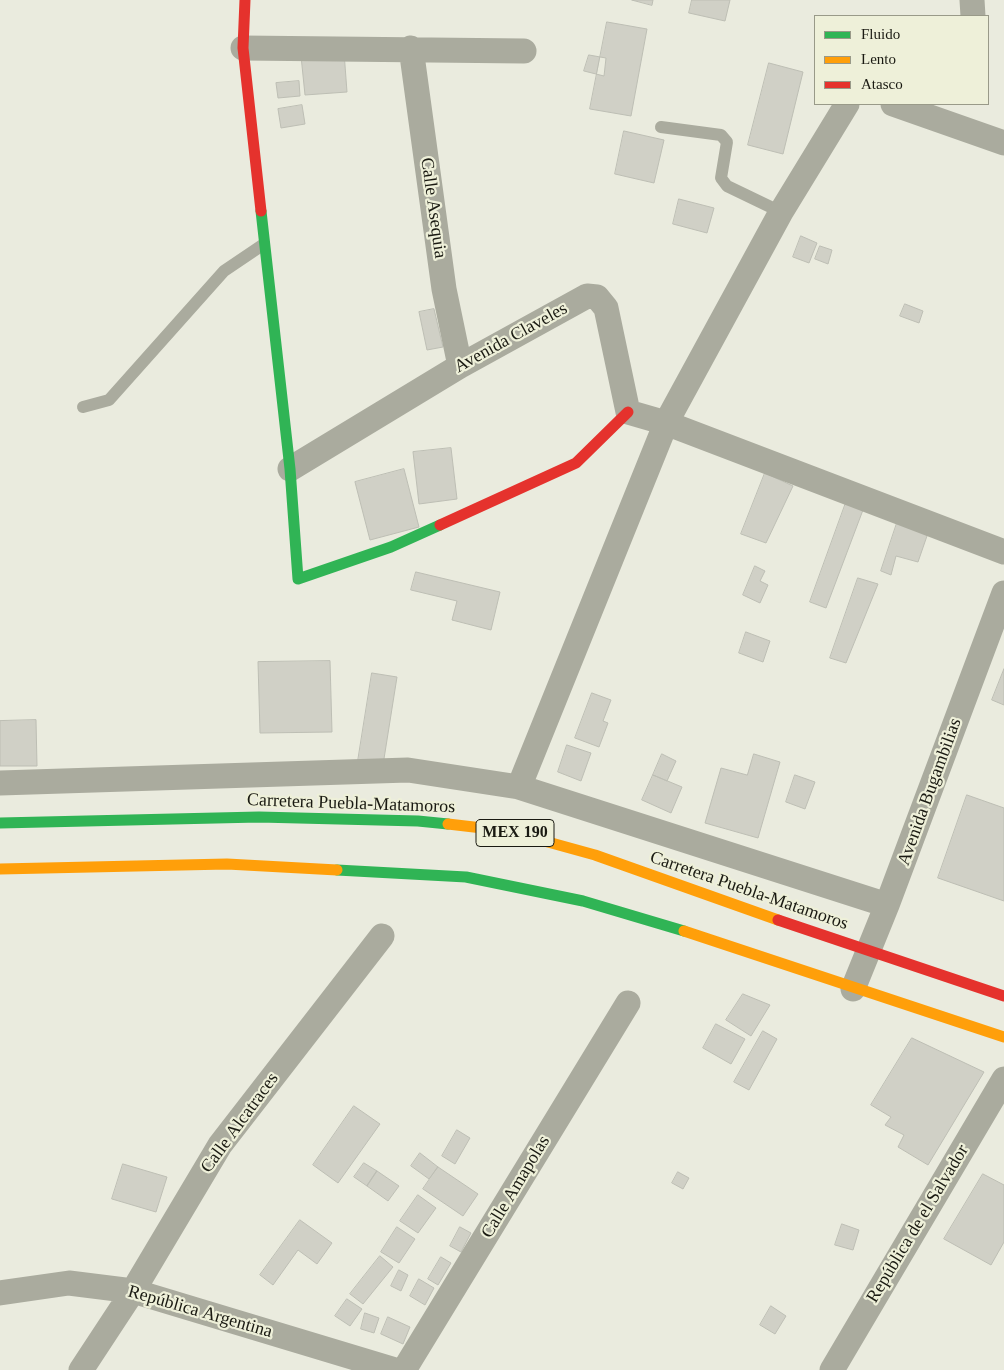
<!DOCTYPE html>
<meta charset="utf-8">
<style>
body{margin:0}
#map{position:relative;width:1004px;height:1370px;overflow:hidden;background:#eaebde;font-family:"Times New Roman",serif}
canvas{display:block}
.legend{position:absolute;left:814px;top:15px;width:175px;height:90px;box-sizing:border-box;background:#eef0d9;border:1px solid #999a89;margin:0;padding:6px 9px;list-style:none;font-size:15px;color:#1a1a12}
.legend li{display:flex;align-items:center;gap:10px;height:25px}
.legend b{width:25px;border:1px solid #999a89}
</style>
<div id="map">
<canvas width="1004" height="1370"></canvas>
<ul class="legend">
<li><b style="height:6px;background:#30b455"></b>Fluido</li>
<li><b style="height:6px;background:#ff9f0a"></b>Lento</li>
<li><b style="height:6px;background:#e5322d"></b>Atasco</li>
</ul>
</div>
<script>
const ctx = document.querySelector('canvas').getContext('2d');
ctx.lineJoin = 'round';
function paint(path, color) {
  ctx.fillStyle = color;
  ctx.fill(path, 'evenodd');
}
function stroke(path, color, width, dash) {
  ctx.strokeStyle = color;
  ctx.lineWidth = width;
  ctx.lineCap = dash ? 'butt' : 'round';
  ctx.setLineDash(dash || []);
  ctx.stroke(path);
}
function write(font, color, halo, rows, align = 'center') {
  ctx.font = font + ' "Times New Roman",serif';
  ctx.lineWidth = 4.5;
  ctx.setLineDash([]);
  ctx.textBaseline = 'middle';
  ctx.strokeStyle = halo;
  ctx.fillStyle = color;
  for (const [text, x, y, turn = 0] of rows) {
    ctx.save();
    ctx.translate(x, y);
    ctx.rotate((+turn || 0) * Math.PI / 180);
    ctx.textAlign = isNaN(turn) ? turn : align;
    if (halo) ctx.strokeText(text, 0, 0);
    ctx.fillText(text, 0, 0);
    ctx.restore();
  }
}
const building = new Path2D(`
 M632 0H653L652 5Z
 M692 0H730L725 21 689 13Z
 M607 22 647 29 631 116 590 109Z
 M344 52 347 92 305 95 301 56Z
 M589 55 606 58 604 76 584 71Z
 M769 63 803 72 783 154 748 145Z
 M299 81 300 96 278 98 276 83Z
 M302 105 305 124 281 128 278 109Z
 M624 131 664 140 654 183 615 174Z
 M679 199 714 208 707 233 673 224Z
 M801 236 817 243 809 263 793 257Z
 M820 246 832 250 828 264 815 259Z
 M905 304 923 311 919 323 900 316Z
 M434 309 443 347 427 350 419 312Z
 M451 448 457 499 419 504 413 452Z
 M404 469 419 527 370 540 355 482Z
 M765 473 793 486 766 543 741 534Z
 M848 497 866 502 826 608 810 602Z
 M897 523 928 533 918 562 896 556 891 575 881 571Z
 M755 566 765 571 760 581 768 585 760 603 743 595Z
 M416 572 500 592 491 630 452 620 457 601 411 590Z
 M858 578 878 584 846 663 830 658Z
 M746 632 770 641 763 662 739 653Z
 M330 661 332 732 260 733 258 662Z
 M1004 669V705L992 700Z
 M372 673 397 677 383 765 358 761Z
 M592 693 611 700 603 721 608 723 599 747 575 738Z
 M36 720 37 766H0V721Z
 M567 745 591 753 581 781 558 772Z
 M662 754 676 761 667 781 653 775Z
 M754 754 780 762 758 838 705 823 721 768 747 775Z
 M653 775 682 787 671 813 642 800Z
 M795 775 815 782 805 809 786 802Z
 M967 795 1004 808V901L938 878Z
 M743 994 770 1005 751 1036 726 1020Z
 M716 1024 745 1039 731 1064 703 1048Z
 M763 1031 777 1039 749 1090 734 1082Z
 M912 1038 984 1072 928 1165 898 1147 904 1135 885 1125 891 1117 871 1105Z
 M354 1106 380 1124 338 1183 313 1165Z
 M457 1130 470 1138 455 1164 442 1156Z
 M420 1153 438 1167 429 1179 411 1166Z
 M364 1163 377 1171 367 1186 354 1177Z
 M123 1164 167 1177 156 1212 112 1199Z
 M438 1167 478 1194 463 1216 423 1189Z
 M377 1171 399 1186 388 1201 367 1186Z
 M678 1172 689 1178 683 1189 672 1183Z
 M983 1174 1004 1185V1242L991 1265 944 1239Z
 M418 1195 436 1208 418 1233 400 1221Z
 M300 1220 332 1243 317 1264 298 1250 273 1285 260 1275Z
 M842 1224 859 1230 853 1250 835 1245Z
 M397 1227 415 1239 399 1263 381 1252Z
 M460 1227 471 1233 461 1252 450 1246Z
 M380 1256 393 1267 363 1304 350 1294Z
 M441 1257 451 1263 438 1285 428 1279Z
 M399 1270 408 1275 401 1291 391 1286Z
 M419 1279 434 1288 425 1305 410 1296Z
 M347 1299 362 1309 350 1326 335 1316Z
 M771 1306 786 1316 775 1334 760 1325Z
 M365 1313 379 1318 374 1333 361 1329Z
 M388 1317 410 1327 403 1344 381 1334Z`);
const lane = new Path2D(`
 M661 127 721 135 727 142 721 178 727 186 781 212
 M83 407 109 400 224 271 264 244`);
const street = new Path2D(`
 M972 0 973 16
 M243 48 524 51
 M411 48 444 289 460 366
 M893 104 1004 143
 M290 469 460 366 587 296 597 297 606 308 628 412 666 423 1004 552
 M0 783 408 770 519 787 887 905
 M519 787 666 423 781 212 847 104
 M853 989 887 905 1004 593
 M0 1293 69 1283 133 1291 395 1370
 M81 1370 133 1291 220 1145 382 936
 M404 1370 628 1003
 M832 1370 1004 1079`);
const fast = new Path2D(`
 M261 211 290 469 298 579 391 547 440 525
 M0 823 259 817 418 821 448 824
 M337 870 466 877 583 901 684 931`);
const slow = new Path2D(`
 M448 824 508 831 595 855 778 920
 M0 869 227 864 337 870
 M684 931 1004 1037`);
const jam = new Path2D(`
 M245 0 243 48 261 211
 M440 525 576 463 628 412
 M778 920 1004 996`);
const shields = [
 [515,833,78]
];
const shieldNames = [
 ["MEX 190",515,833]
];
const streetNames = [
 ["Calle Asequia",433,208,82],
 ["Avenida Claveles",511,338,-29],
 ["Avenida Bugambilias",930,792,-70],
 ["Carretera Puebla-Matamoros",351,804,2],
 ["Carretera Puebla-Matamoros",749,891,19],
 ["Calle Alcatraces",240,1123,-54],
 ["Calle Amapolas",516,1187,-59],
 ["República de el Salvador",918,1224,-59],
 ["República Argentina",200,1312,16]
];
paint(building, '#d0d0c6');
stroke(building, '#bdbeb4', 1);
stroke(lane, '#aaab9e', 12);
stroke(street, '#aaab9e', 25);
stroke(fast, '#30b455', 11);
stroke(slow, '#ff9f0a', 11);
stroke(jam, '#e5322d', 11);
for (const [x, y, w] of shields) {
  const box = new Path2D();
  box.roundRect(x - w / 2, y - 13.5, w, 27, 4);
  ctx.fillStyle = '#eef0d9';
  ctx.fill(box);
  stroke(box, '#1a1a12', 1);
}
write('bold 16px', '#1a1a12', null, shieldNames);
write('18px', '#1a1a12', '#eef0d9', streetNames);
</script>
